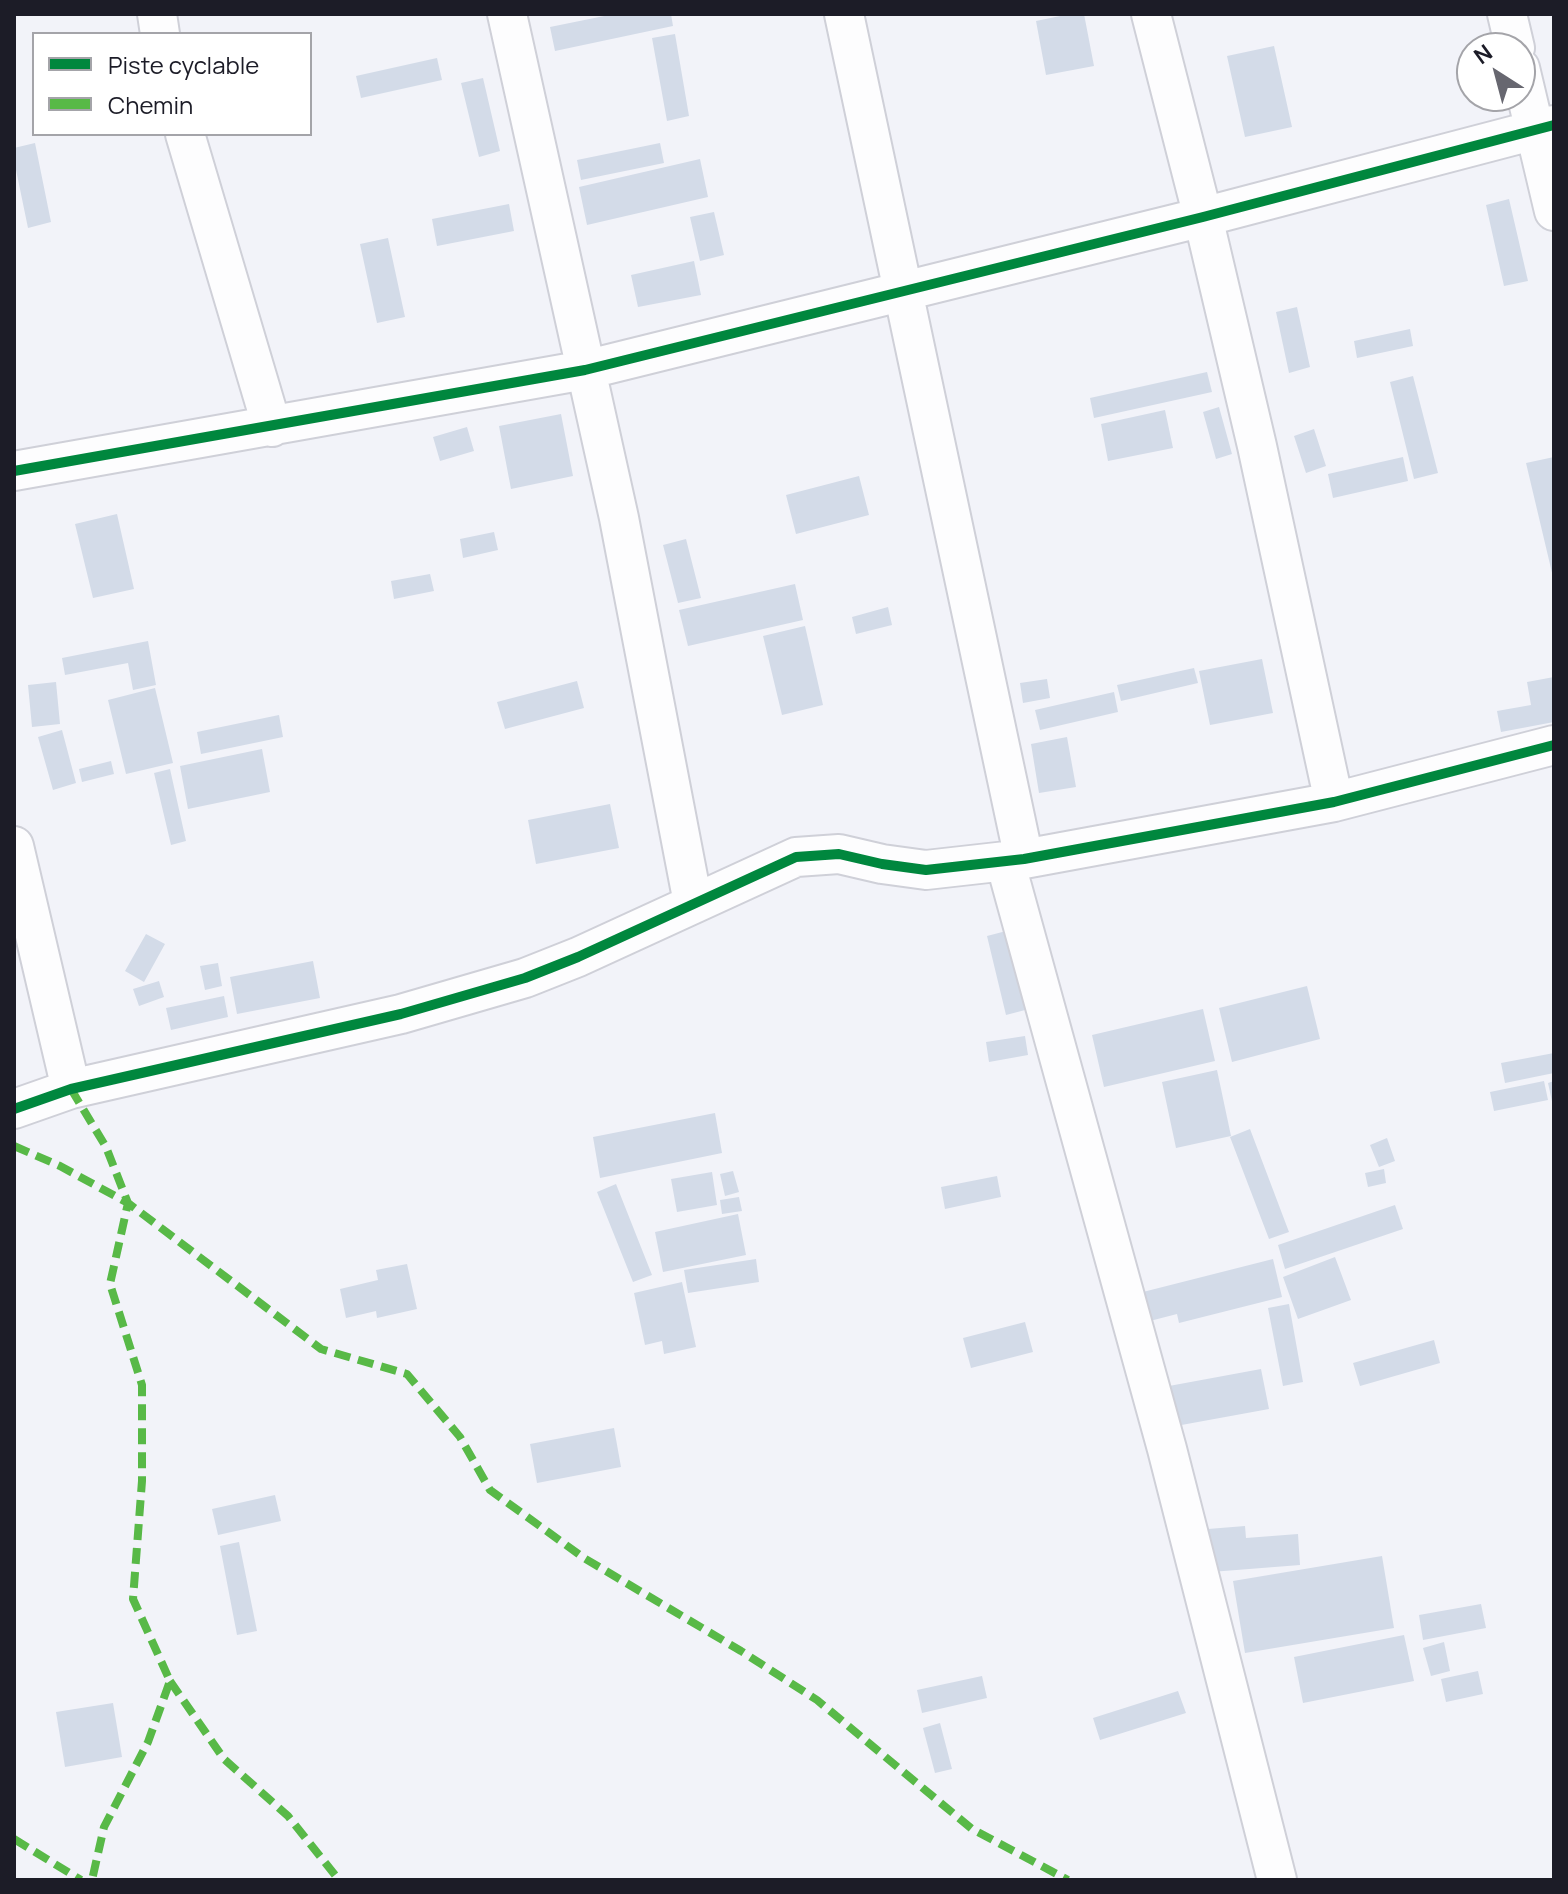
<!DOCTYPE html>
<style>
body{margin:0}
#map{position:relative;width:1568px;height:1894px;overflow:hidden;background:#f2f3f9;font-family:Manrope,sans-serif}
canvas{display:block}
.frame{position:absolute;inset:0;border:16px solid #1c1c27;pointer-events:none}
.legend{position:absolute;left:32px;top:32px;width:280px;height:104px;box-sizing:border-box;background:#fff;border:2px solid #a4a4a9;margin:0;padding:10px 14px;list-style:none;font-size:24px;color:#1c1c27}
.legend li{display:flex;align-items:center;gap:16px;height:40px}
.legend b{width:40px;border:2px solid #a4a4a9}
.north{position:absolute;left:1456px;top:32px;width:80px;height:80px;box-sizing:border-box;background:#fff;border:2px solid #a4a4a9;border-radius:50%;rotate:324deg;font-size:22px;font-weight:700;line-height:32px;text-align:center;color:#1c1c27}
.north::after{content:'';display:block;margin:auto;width:28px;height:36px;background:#676770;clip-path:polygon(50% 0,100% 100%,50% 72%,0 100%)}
</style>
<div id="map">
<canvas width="1568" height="1894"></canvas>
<div class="frame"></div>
<ul class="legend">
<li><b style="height:10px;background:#00873e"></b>Piste cyclable</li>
<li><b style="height:10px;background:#58b947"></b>Chemin</li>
</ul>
<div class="north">N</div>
</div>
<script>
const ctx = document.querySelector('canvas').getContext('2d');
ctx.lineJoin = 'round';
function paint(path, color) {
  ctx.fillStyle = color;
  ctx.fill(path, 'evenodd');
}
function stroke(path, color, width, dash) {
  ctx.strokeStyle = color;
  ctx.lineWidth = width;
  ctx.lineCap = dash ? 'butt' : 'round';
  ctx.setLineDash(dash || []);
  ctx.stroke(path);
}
const building = new Path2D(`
 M614 14H671L673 26 555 51 550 27Z
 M1070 14H1084L1094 66 1046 75 1036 21Z
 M675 34 689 116 667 121 652 38Z
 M1274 46 1292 127 1245 137 1227 56Z
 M437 58 442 80 361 98 356 76Z
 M483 78 500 151 479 157 461 83Z
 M35 143 51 222 28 228 14 160V148Z
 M660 143 664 163 581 180 577 160Z
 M700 159 708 197 587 225 579 187Z
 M1509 199 1528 281 1504 286 1486 205Z
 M509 204 514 231 437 246 432 219Z
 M714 212 724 255 700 261 690 217Z
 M388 238 405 317 377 323 360 244Z
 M694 261 701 295 638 307 631 275Z
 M1297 307 1310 367 1289 373 1276 312Z
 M1410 329 1413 346 1357 358 1354 341Z
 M1207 372 1212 392 1094 418 1090 398Z
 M1413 376 1438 473 1414 479 1390 382Z
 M1219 407 1232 454 1216 459 1203 412Z
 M1165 410 1173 448 1108 461 1101 424Z
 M561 414 573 476 511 489 499 426Z
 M467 427 474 451 440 461 433 437Z
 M1314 429 1326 466 1306 473 1294 436Z
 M1403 457 1408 481 1333 498 1328 474Z
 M1554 457V577H1553L1526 463Z
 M859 476 869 515 796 534 786 495Z
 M117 514 134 589 93 598 75 524Z
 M494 532 498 550 463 558 460 539Z
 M686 539 701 598 678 603 663 545Z
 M430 574 434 591 394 599 391 581Z
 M795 584 803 620 688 646 679 610Z
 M888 607 892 625 856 634 852 617Z
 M805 626 823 705 782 715 763 636Z
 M148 641 156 685 133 690 128 663 65 675 62 658Z
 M1262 659 1273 713 1210 725 1199 671Z
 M1194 668 1198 683 1121 701 1117 685Z
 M1554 677V722L1501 732 1497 711 1531 705 1527 682Z
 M1047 679 1050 698 1023 703 1020 683Z
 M577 681 584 708 505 729 497 702Z
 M56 682 60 724 32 727 28 685Z
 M155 688 173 763 126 774 108 700Z
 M1114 692 1118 712 1040 730 1035 710Z
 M279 715 283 737 201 754 197 732Z
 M62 730 76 783 53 790 38 737Z
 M1067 737 1076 787 1039 793 1031 744Z
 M262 749 270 792 188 809 180 766Z
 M111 761 114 774 82 782 79 769Z
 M170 769 186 841 171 845 154 773Z
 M610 804 619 848 536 864 528 820Z
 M1010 930 1029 1009 1006 1015 987 936Z
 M146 934 165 944 144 982 125 971Z
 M313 961 320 998 237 1014 230 977Z
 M218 963 222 986 205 990 200 966Z
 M159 981 164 997 139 1006 133 989Z
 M1307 986 1320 1039 1232 1062 1219 1008Z
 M224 996 228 1017 171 1030 166 1008Z
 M1203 1009 1215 1061 1104 1087 1092 1035Z
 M1025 1036 1028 1055 989 1062 986 1042Z
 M1554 1053V1073L1505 1083 1501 1063Z
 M1217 1070 1231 1136 1176 1148 1162 1082Z
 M1544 1081 1548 1100 1494 1111 1490 1092Z
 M1554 1081V1105L1553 1106 1548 1083Z
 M715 1113 722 1153 600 1178 593 1137Z
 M1250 1129 1289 1232 1269 1239 1230 1137Z
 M1387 1138 1395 1161 1379 1167 1370 1145Z
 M1384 1169 1386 1183 1368 1187 1365 1173Z
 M733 1171 739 1192 725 1196 720 1174Z
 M712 1172 717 1205 677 1212 671 1179Z
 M997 1176 1001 1197 945 1209 941 1187Z
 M616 1184 652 1275 633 1282 597 1192Z
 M739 1197 742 1211 722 1214 720 1200Z
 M1395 1205 1403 1229 1285 1269 1278 1245Z
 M738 1214 746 1255 663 1272 655 1232Z
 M1335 1257 1351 1300 1298 1319 1283 1277Z
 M756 1259 759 1282 688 1293 684 1270Z
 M1273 1259 1282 1297 1179 1323 1177 1314 1146 1322 1139 1293Z
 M407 1264 417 1309 377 1318 376 1311 346 1318 340 1289 378 1280 376 1270Z
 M682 1282 696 1347 664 1354 662 1341 645 1345 634 1293Z
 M1289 1304 1303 1382 1283 1386 1268 1308Z
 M1025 1322 1033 1352 971 1368 963 1338Z
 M1434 1340 1440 1363 1360 1386 1353 1363Z
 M1261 1369 1269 1409 1176 1426 1169 1386Z
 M614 1428 621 1467 537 1483 530 1444Z
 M275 1495 281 1521 218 1535 212 1509Z
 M1245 1526 1246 1538 1298 1534 1300 1565 1211 1572 1208 1529Z
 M239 1542 257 1631 237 1635 220 1546Z
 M1382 1556 1394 1628 1245 1653 1233 1581Z
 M1481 1604 1486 1628 1423 1640 1419 1615Z
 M1404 1635 1414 1681 1303 1703 1294 1657Z
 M1444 1642 1450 1671 1431 1676 1423 1648Z
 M1478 1671 1483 1694 1446 1702 1441 1679Z
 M982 1676 987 1698 922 1713 917 1690Z
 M1178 1691 1186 1713 1100 1740 1093 1718Z
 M113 1703 122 1757 65 1767 56 1712Z
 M940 1723 952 1769 935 1773 923 1728Z`);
const minor = new Path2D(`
 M157 14 160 34
 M507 14 619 518 693 903
 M844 14 1024 859
 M1151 14 1203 217 1257 446 1334 802
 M1507 14 1515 48
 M1520 68 1554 211
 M185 134 272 427
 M14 471 585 370 1203 217 1554 125
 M14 846 71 1089
 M1005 861 1167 1449 1277 1880
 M14 1109 71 1089 401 1014 525 978 578 957 796 857 839 854 882 864 926 870 1024 859 1334 802 1554 745`);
const quiet = new Path2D(`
 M71 1089 106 1147 128 1203 110 1284 142 1385V1481L133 1599 170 1681 148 1742 104 1827 92 1880
 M14 1146 60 1166 128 1203 321 1349 407 1374 460 1437 490 1490 584 1558 741 1651 817 1700 972 1829 1068 1880
 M170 1681 224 1759 288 1816 339 1880
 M14 1839 81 1880`);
const cycleway = new Path2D(`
 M14 471 585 370 1203 217 1554 125
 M14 1109 71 1089 401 1014 525 978 578 957 796 857 839 854 882 864 926 870 1024 859 1334 802 1554 745`);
paint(building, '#d3dbe8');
stroke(minor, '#cfd0d8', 42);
stroke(minor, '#fdfdfe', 38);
stroke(quiet, '#58b947', 8, [16, 8]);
stroke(cycleway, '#00873e', 10);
</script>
